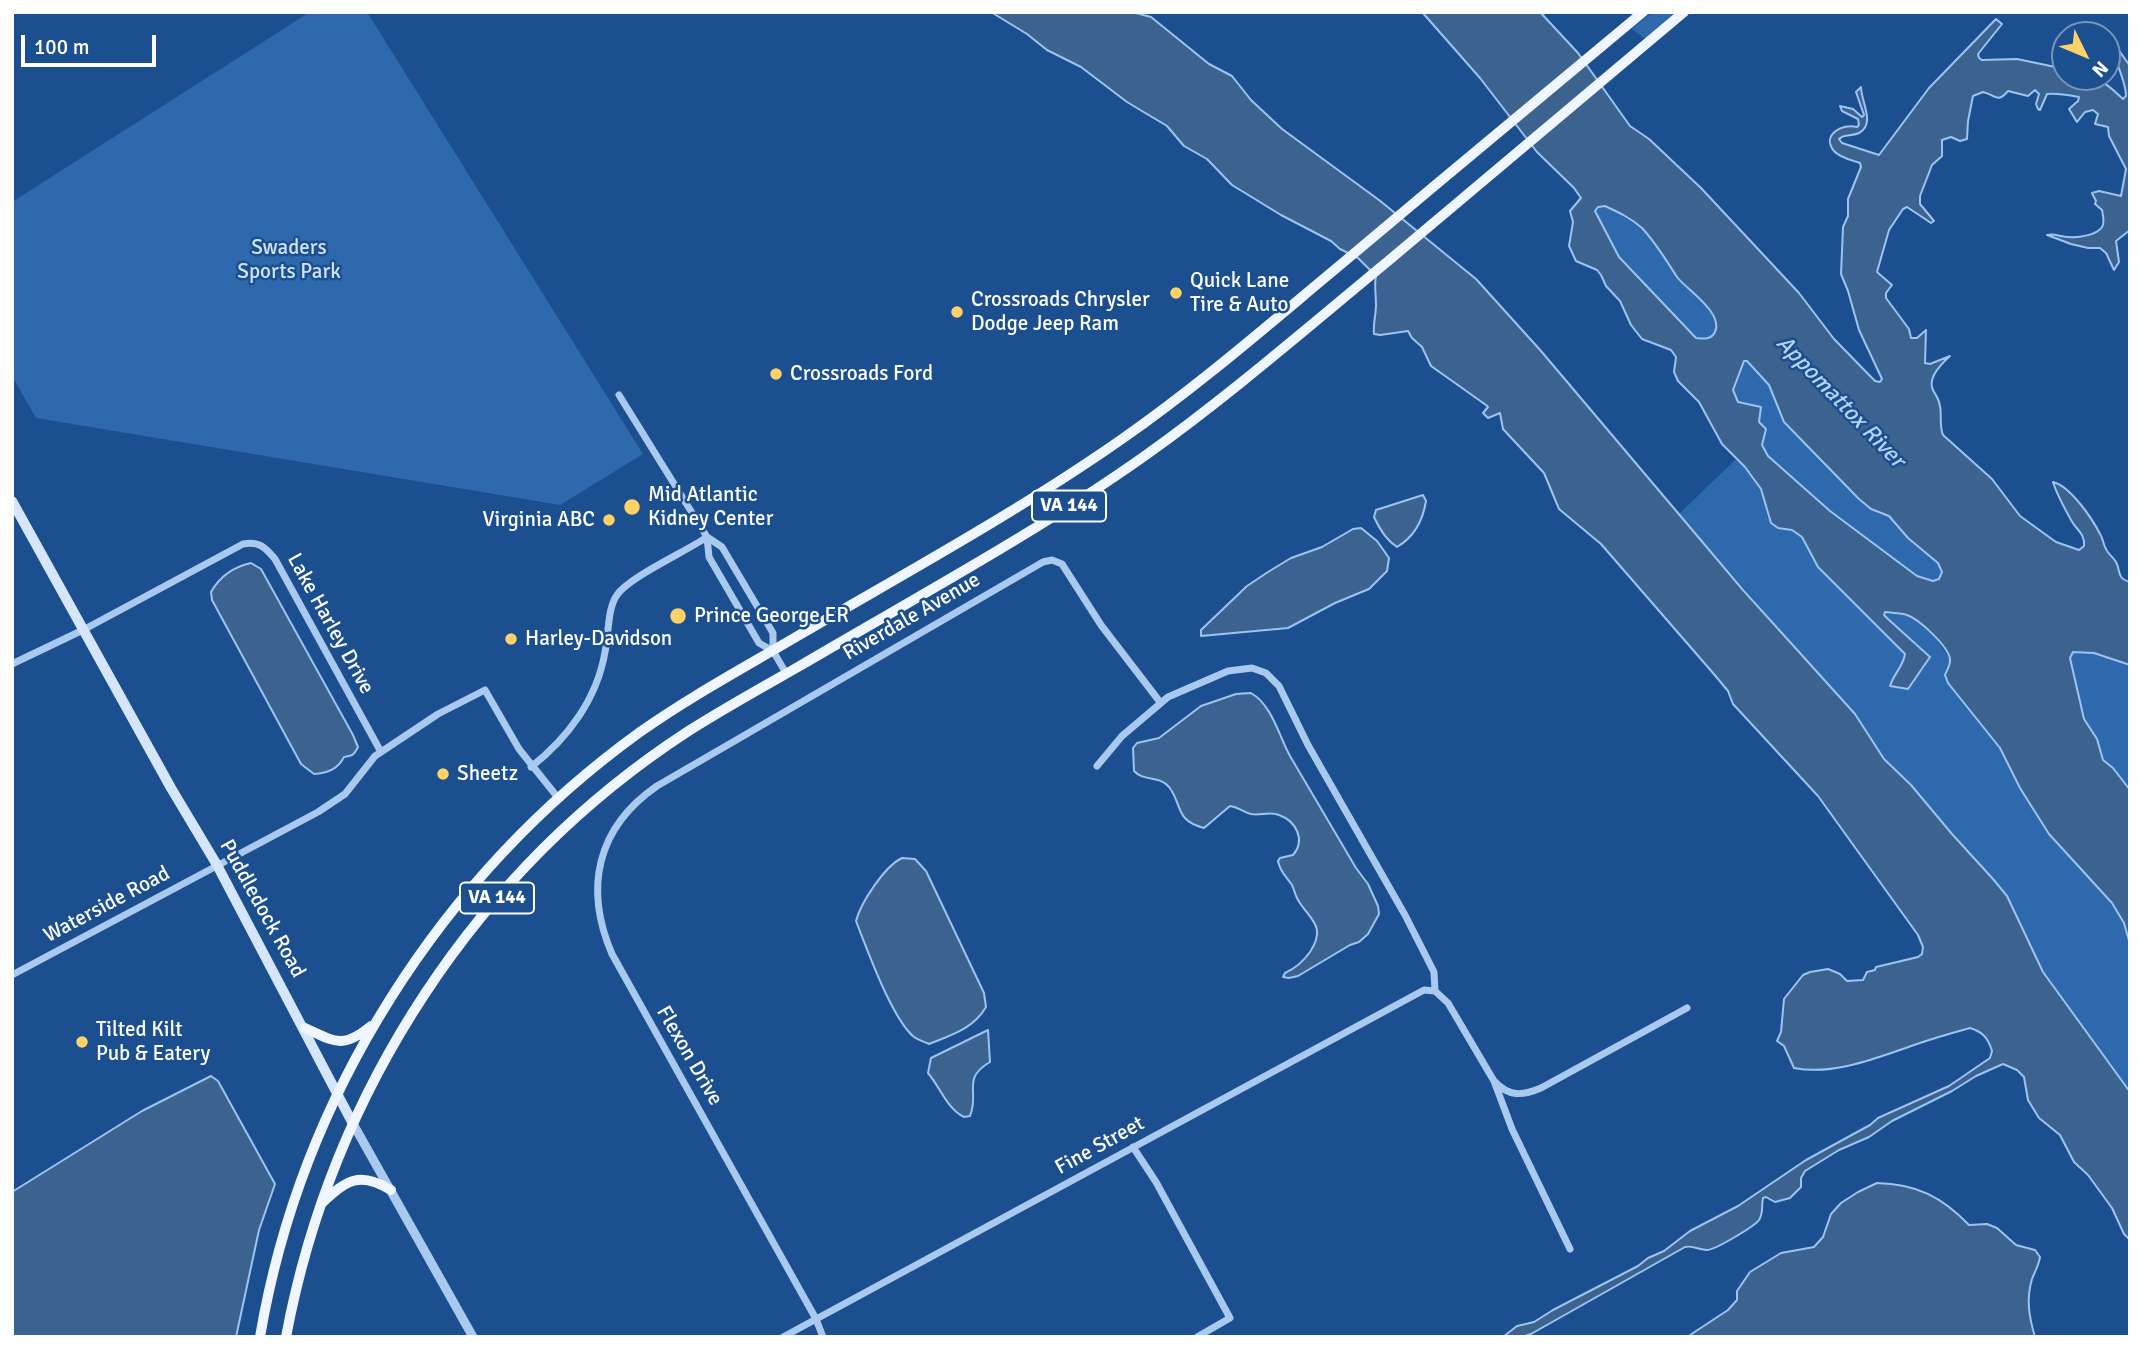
<!DOCTYPE html>
<style>
body{margin:0}
#map{position:relative;width:2142px;height:1349px;overflow:hidden;background:#1b4f8f;font-family:Signika,sans-serif}
canvas{display:block}
.frame{position:absolute;inset:0;border:14px solid #fff;pointer-events:none}
.north{position:absolute;left:2051px;top:21px;width:70px;height:70px;box-sizing:border-box;background:#1b4f8f;border:2px solid #7695bc;border-radius:50%;rotate:133deg;font-size:19px;font-weight:700;line-height:28px;text-align:center;color:#fff}
.north::after{content:'';display:block;margin:auto;width:24px;height:32px;background:#ffd166;clip-path:polygon(50% 0,100% 100%,50% 72%,0 100%)}
.scale{position:absolute;left:21px;top:35px;width:135px;height:32px;box-sizing:border-box;border:4px solid #fff;border-top:0;padding-left:9px;font-size:21px;line-height:24px;white-space:nowrap;color:#fff;-webkit-text-stroke:5px #1b4f8f;paint-order:stroke}
</style>
<div id="map">
<canvas width="2142" height="1349"></canvas>
<div class="frame"></div>
<div class="north">N</div>
<div class="scale">100 m</div>
</div>
<script>
const ctx = document.querySelector('canvas').getContext('2d');
ctx.lineJoin = 'round';
function paint(path, color) {
  ctx.fillStyle = color;
  ctx.fill(path, 'evenodd');
}
function stroke(path, color, width, dash) {
  ctx.strokeStyle = color;
  ctx.lineWidth = width;
  ctx.lineCap = dash ? 'butt' : 'round';
  ctx.setLineDash(dash || []);
  ctx.stroke(path);
}
function write(font, color, halo, rows, align = 'center') {
  ctx.font = font + ' Signika,sans-serif';
  ctx.lineWidth = 5;
  ctx.setLineDash([]);
  ctx.textBaseline = 'middle';
  ctx.strokeStyle = halo;
  ctx.fillStyle = color;
  for (const [text, x, y, turn = 0] of rows) {
    ctx.save();
    ctx.translate(x, y);
    ctx.rotate((+turn || 0) * Math.PI / 180);
    ctx.textAlign = isNaN(turn) ? turn : align;
    if (halo) ctx.strokeText(text, 0, 0);
    ctx.fillText(text, 0, 0);
    ctx.restore();
  }
}
const green = new Path2D(`
 M310 12H367L643 454 560 505 36 418 12 376V202Z
 M1652 12H1678L1645 39 1632 29Z
 M1605 206C1618 212 1631 218 1642 228 1656 243 1666 260 1677 276 1687 290 1724 312 1715 332 1711 340 1704 339 1696 338L1619 257 1595 211 1598 207Z
 M1743 361H1747L1769 385 1784 422 1859 499 1871 509 1889 516 1908 538 1938 563 1942 572 1939 579 1933 581 1917 576 1830 511 1768 456 1761 445 1758 405H1746L1738 402 1733 390Z
 M1736 459 1745 467 1761 489 1768 518 1778 528 1792 530 1803 537 1818 567 1905 654 1904 665 1892 679 1912 680 1925 667V651L1888 619 1884 612 1909 616 1917 621 1934 636 1950 659 1945 675 1948 683 2000 748 2020 788 2049 834 2112 903 2124 923 2130 944V1092L2043 972 2007 896 1911 785 1884 759 1824 680 1679 514Z
 M2072 652 2094 653 2130 665V790L2113 768 2103 760 2097 739 2084 719 2070 658Z`);
const water = new Path2D(`
 M991 12H1132L1151 17 1209 64 1232 76 1251 100 1282 129 1379 200 1476 279 1541 351 1743 590 1855 714 1884 759 1911 785 1952 834 1993 879 2007 896 2043 972 2130 1092V1240L2124 1234 2112 1208 2088 1175 2074 1162 2060 1135 2039 1118 2028 1100 2024 1077 2017 1070 2003 1064 1976 1076 1952 1091 1892 1121 1869 1137 1839 1150 1805 1171 1801 1178V1187L1790 1198 1775 1202 1766 1197 1763 1198C1761 1206 1764 1212 1759 1220 1755 1226 1715 1250 1707 1250 1699 1250 1693 1245 1685 1247L1531 1334 1522 1337H1503L1517 1326 1534 1322 1553 1310 1638 1266 1648 1258 1664 1251 1690 1231 1738 1206 1806 1160 1870 1125 1878 1118 1949 1086 1990 1058 1992 1051C1988 1038 1983 1032 1970 1028 1952 1033 1934 1038 1917 1044 1879 1057 1834 1076 1794 1068L1784 1046 1777 1041 1781 1032 1784 999 1803 975 1810 972 1828 969 1840 974 1847 981 1863 980 1867 972 1875 970 1876 967 1918 957 1922 954 1923 947 1918 935 1818 796 1733 704 1728 691 1713 673 1601 544 1559 509 1544 473 1503 429 1500 413 1488 418 1483 413 1488 407 1486 405 1431 366 1422 347 1412 338 1408 331 1380 335 1374 334C1373 323 1376 315 1376 305 1376 294 1374 286 1376 276L1358 258 1340 249 1331 241 1281 215 1232 185 1207 159 1184 146 1167 126 1127 102 1081 67 1047 50 1027 34Z
 M1422 12H1540L1578 53 1630 126 1649 139 1701 188 1799 293 1834 339 1875 381 1880 382 1882 379 1859 330 1848 291 1841 274 1843 227 1848 216V199L1861 167 1860 163C1852 160 1840 158 1834 151 1821 135 1842 123 1857 127L1859 125 1858 119 1842 111 1840 106 1853 109 1862 117 1864 115 1856 92 1861 87C1861 102 1876 124 1859 133 1851 137 1845 133 1839 139L1842 143 1879 155 1929 88 1996 19 2002 24 1978 54 1979 58 1982 60 2017 59 2065 69V77C2097 77 2099 76 2123 99L2126 96C2126 81 2117 69 2115 52L2118 49 2130 66V230L2116 241 2119 262 2114 270 2106 253 2100 248H2088L2071 244 2047 235C2054 233 2061 237 2069 237 2078 238 2097 235 2102 227 2105 223 2103 215 2102 210L2095 204 2096 201 2092 193 2099 191 2121 196 2126 169 2109 136 2108 127 2095 124 2098 114 2093 110 2085 112 2077 122 2069 109 2078 101 2079 97C2068 95 2059 93 2047 94L2040 110 2038 109 2036 104 2039 94 2035 90 2028 96 2008 91C1997 104 1996 95 1983 92L1973 96 1968 121 1967 139 1960 141 1951 137 1942 140V156L1932 165 1920 196V204L1934 221 1931 223 1907 207 1903 209 1889 230 1877 272 1892 285 1886 293V298L1909 329 1911 338H1917L1926 330 1925 363 1930 364 1950 356C1941 364 1927 378 1933 390 1936 396 1939 399 1940 406 1942 416 1939 425 1943 435L1992 479 2020 516 2056 542 2079 550 2084 546C2085 533 2077 531 2071 520 2065 509 2057 495 2053 482 2070 486 2092 518 2100 534 2103 538 2103 544 2106 549 2108 554 2113 557 2116 562 2121 571 2116 578 2130 582V665L2094 653 2073 652 2070 658 2084 719 2097 739 2103 760 2113 768 2130 790V944L2124 923 2112 903 2049 834 2020 788 2000 748 1948 683 1945 675C1947 670 1951 664 1950 659 1948 646 1919 619 1907 615 1900 613 1892 613 1885 612L1884 615 1888 619 1930 657 1908 689 1890 686C1894 673 1903 667 1905 654L1818 567 1802 537 1792 530 1778 528 1771 523 1761 489 1745 467 1722 444 1699 402 1678 381 1674 372 1676 357 1671 350 1642 339 1631 325 1620 301 1606 286 1601 275 1597 270 1576 261 1569 246 1573 222 1570 211 1581 198 1574 188 1537 152 1480 78ZM1605 206C1618 212 1631 218 1642 228 1656 243 1666 260 1677 277 1687 290 1724 313 1715 332 1711 340 1704 339 1696 338L1619 257 1595 211 1598 207ZM1744 361H1747L1769 385 1784 422 1859 499 1871 509 1889 516 1908 538 1938 563 1942 572 1939 579 1933 581 1917 576 1830 511 1768 456 1762 445 1766 429 1759 422 1761 407 1738 402 1733 390Z
 M1423 495 1426 501C1423 520 1414 537 1397 547 1386 540 1379 528 1374 517L1376 510Z
 M1361 528 1377 541 1389 558 1387 571 1369 589 1335 603 1288 628 1201 636V630L1247 586 1268 572 1291 558 1322 547 1353 529Z
 M251 563 261 569 353 735 358 747C354 755 352 756 344 757 338 769 328 773 314 774L301 764 212 600 211 592C220 576 233 567 251 563Z
 M1251 693C1272 705 1279 736 1290 756 1312 793 1334 831 1356 868L1368 884 1378 906 1379 914 1368 934 1359 942 1350 945 1298 976 1289 978 1283 977 1285 973C1296 968 1303 962 1310 952 1327 926 1310 920 1298 900 1295 895 1294 889 1292 885 1286 876 1280 872 1278 861L1280 858 1293 855C1306 840 1296 821 1279 815 1270 811 1260 816 1251 814 1243 812 1238 807 1230 806L1204 828C1174 820 1183 805 1169 787 1159 775 1144 782 1134 771L1133 748 1137 743 1159 738 1201 706 1236 694Z
 M902 858 915 859 926 871 984 993 986 1007C974 1028 952 1035 929 1044 925 1042 918 1040 914 1037 892 1019 867 949 856 921 861 902 885 866 902 858Z
 M988 1030 990 1062C961 1079 980 1092 970 1116L964 1117C947 1109 940 1087 928 1073L931 1058Z
 M211 1076 218 1081 275 1184 259 1230 236 1337H12V1192L142 1111Z
 M1877 1183C1917 1184 1942 1197 1969 1225L1987 1224 1997 1228 2016 1245 2035 1250 2040 1257C2039 1265 2035 1271 2032 1279 2026 1299 2029 1317 2035 1337H1687L1728 1310 1737 1300V1291L1750 1272 1781 1253 1814 1247 1823 1237 1831 1214 1841 1203 1858 1192Z`);
const minor = new Path2D(`
 M619 395 707 537 722 547 773 633V651
 M707 537 709 557 759 643 773 651 786 673
 M12 664 83 630 243 544C259 541 265 547 275 559L381 752
 M1097 766 1122 736 1168 697 1228 671 1252 668 1266 673 1279 686 1308 745 1405 915 1434 972 1435 991
 M531 767C568 738 597 699 605 652 609 635 607 609 617 595 629 577 687 551 707 537
 M12 975 318 812 345 794 375 756 438 714 485 690 519 749 559 799
 M1494 1081C1509 1097 1522 1096 1541 1088L1687 1008
 M1133 1147 1156 1182 1230 1318 1197 1337
 M783 1337 1424 990 1435 991 1448 1003 1494 1081 1512 1129 1570 1249
 M823 1337 816 1319 612 954C584 889 596 828 657 786L1043 562 1052 560 1062 564 1101 625 1160 702`);
const tertiary = new Path2D(`
 M352 1122 473 1337`);
const secondary = new Path2D(`
 M12 501 171 788 217 865 352 1122`);
const primary = new Path2D(`
 M305 1028C335 1042 343 1049 371 1026
 M322 1203C347 1180 359 1171 391 1190
 M260 1337C301 1095 442 875 640 732 691 696 747 666 801 634 909 571 1019 511 1122 439 1198 386 1268 325 1339 266 1440 181 1541 97 1643 12
 M286 1337C332 1091 477 869 687 732 723 709 761 688 798 667 915 598 1036 533 1146 455 1230 395 1308 327 1387 262 1486 179 1585 96 1684 12`);
const markers = [
 [1176,293,7,"#ffd166"],
 [957,312,7,"#ffd166"],
 [776,374,7,"#ffd166"],
 [632,507,9,"#ffd166"],
 [609,520,7,"#ffd166"],
 [678,616,9,"#ffd166"],
 [511,639,7,"#ffd166"],
 [443,774,7,"#ffd166"],
 [82,1042,7,"#ffd166"]
];
const shields = [
 [1069,506,74],
 [497,898,74]
];
const shieldNames = [
 ["VA 144",1069,506],
 ["VA 144",497,898]
];
const parkNames = [
 ["Swaders",289,248],
 ["Sports Park",289,272]
];
const poiNames = [
 ["Quick Lane",1190,281],
 ["Tire & Auto",1190,305],
 ["Crossroads Chrysler",971,300],
 ["Dodge Jeep Ram",971,324],
 ["Crossroads Ford",790,374],
 ["Mid Atlantic",648,495],
 ["Kidney Center",648,519],
 ["Virginia ABC",595,520,"right"],
 ["Prince George ER",694,616],
 ["Harley-Davidson",525,639],
 ["Sheetz",457,774],
 ["Tilted Kilt",96,1030],
 ["Pub & Eatery",96,1054]
];
const streetNames = [
 ["Riverdale Avenue",912,617,-30],
 ["Lake Harley Drive",330,624,61],
 ["Waterside Road",107,905,-28],
 ["Puddledock Road",262,909,61],
 ["Flexon Drive",689,1056,60],
 ["Fine Street",1100,1146,-29]
];
const waterNames = [
 ["Appomattox River",1840,402,46]
];
paint(green, '#2e69ad');
paint(water, '#3c6290');
stroke(water, '#9cc4f0', 2);
stroke(minor, '#a9c9ee', 7);
stroke(tertiary, '#a9c9ee', 9);
stroke(secondary, '#d6e6fa', 10);
stroke(primary, '#f0f6ff', 10);
for (const [x, y, r, color] of markers) {
  const dot = new Path2D();
  dot.arc(x, y, r, 0, 2 * Math.PI);
  ctx.fillStyle = color;
  ctx.fill(dot);
  stroke(dot, '#1b4f8f', 2.5);
}
for (const [x, y, w] of shields) {
  const box = new Path2D();
  box.roundRect(x - w / 2, y - 15.5, w, 31, 5);
  ctx.fillStyle = '#1b4f8f';
  ctx.fill(box);
  stroke(box, '#fff', 2);
}
write('bold 19px', '#fff', null, shieldNames);
write('21px', '#cfe3fa', '#1b4f8f', parkNames);
write('21px', '#fff', '#1b4f8f', poiNames, 'left');
write('21px', '#fff', '#1b4f8f', streetNames);
write('italic 23px', '#b5d3f5', '#1b4f8f', waterNames);
</script>
